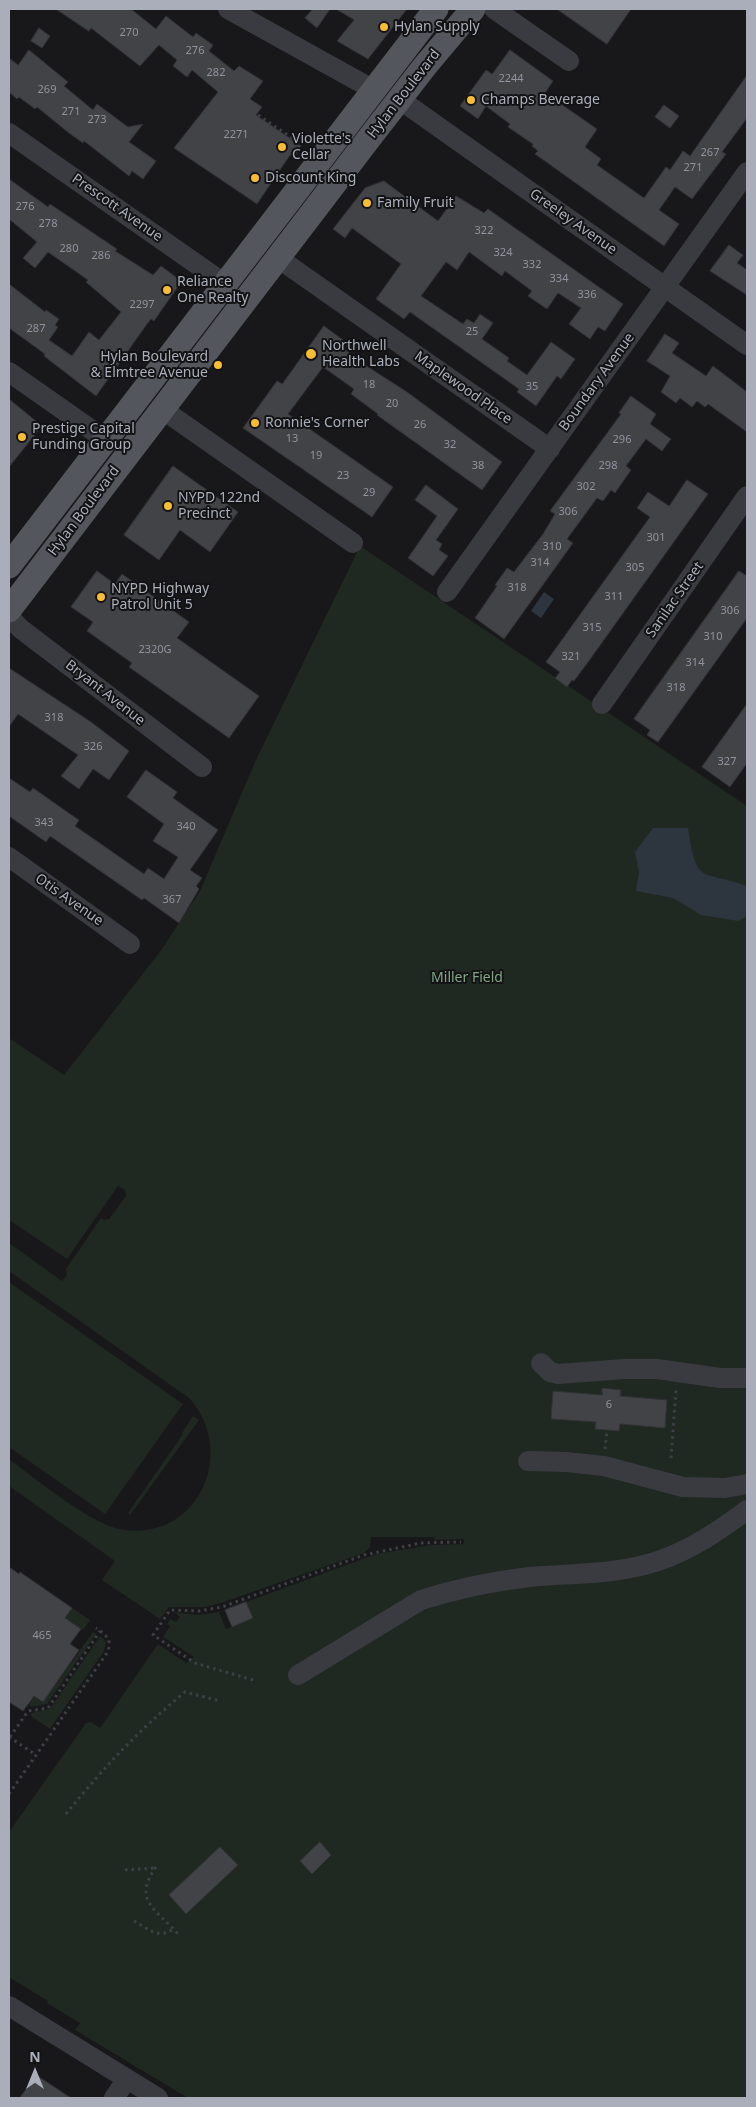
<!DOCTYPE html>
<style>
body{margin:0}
#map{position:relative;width:756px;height:2107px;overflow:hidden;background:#18181a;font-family:"Noto Sans",sans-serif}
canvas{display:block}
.frame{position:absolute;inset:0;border:10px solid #a9aeba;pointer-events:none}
.north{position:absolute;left:10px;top:2047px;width:50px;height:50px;-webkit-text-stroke:4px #131315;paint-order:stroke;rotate:0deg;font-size:14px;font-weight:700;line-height:20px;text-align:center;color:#a9aeba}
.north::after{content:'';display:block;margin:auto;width:18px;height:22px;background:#a9aeba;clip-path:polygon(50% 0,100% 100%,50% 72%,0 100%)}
</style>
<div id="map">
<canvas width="756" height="2107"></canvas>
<div class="frame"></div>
<div class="north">N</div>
</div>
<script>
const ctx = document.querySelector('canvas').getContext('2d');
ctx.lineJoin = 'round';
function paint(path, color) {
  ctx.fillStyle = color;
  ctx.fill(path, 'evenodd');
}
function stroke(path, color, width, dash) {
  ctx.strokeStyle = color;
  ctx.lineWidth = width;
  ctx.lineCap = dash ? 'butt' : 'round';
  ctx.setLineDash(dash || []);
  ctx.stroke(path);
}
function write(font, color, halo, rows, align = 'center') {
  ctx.font = font + ' "Noto Sans",sans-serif';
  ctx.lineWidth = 4;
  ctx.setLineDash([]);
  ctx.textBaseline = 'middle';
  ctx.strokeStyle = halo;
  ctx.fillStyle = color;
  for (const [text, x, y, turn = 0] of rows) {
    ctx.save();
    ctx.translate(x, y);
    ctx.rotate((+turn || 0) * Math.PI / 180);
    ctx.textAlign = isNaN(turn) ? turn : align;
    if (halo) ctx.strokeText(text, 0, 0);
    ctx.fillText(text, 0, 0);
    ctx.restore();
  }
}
const green = new Path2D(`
 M360 546 747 806V2098H188L75 2030 80 2023 47 2003 48 2001 9 1977V1832L86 1723 91 1722 100 1728 158 1644 186 1663 194 1657 163 1637 170 1626 167 1624 170 1619 176 1622 180 1617 174 1612 198 1615 219 1612 226 1629 253 1618 246 1602 376 1554 431 1545 464 1544V1539L435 1540 434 1537H371L370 1547 364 1553 221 1603 205 1607H169L160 1619 102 1580 115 1561 9 1486V1459C36 1479 94 1527 125 1530 200 1539 237 1451 189 1398L9 1271V1243L62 1281 67 1275 66 1269 101 1218 104 1220 109 1219 126 1196 125 1190 118 1186 67 1259 9 1220V1038L64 1075 162 949 200 891 255 762Z
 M9 1282 183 1404 105 1514 9 1447Z
 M193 1416 199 1420 130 1515 128 1513 183 1434 182 1433Z
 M72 1608 90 1620 83 1630 65 1618Z
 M93 1632 96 1634 47 1704 30 1707 29 1703 34 1696 43 1702Z
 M100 1636 106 1641 104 1651 50 1729 31 1716V1713L50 1709Z`);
const water = new Path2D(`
 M544 592 554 599 541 618 531 611Z
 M653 828H688C697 886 699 869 747 886V916L738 921 701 915 673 898 636 891 639 872 635 852Z`);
const building = new Path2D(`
 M56 9H131L156 29 166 16 193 37 196 33 213 45 209 51 234 71 239 66 263 81 250 99 262 107 256 115 301 146 294 158 290 155 257 204 174 148 218 92 192 70 187 77 173 66 177 60 159 45 140 66 91 28 89 31Z
 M313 9H330L317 28 305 18Z
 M336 9H407L368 59 337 41 354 20Z
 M557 9H631L607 44Z
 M39 28 50 36 42 48 31 41Z
 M29 50 68 82 64 86 93 110 97 104 128 127 143 124 129 142 156 161 143 179 132 171 129 176 84 141 83 143 69 133 37 107 35 109 19 97 17 99 9 92V58L18 65Z
 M510 50 553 81 545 93 597 129 585 147 601 159 597 165 644 198 666 167 670 170 683 151 690 156 747 75V118L722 152 726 154 692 199 675 187 659 210 679 224 664 246 535 154 538 151 532 146 533 144 508 127 510 124 486 106 478 119 460 106 486 70 492 74Z
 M664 105 679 116 670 128 655 117Z
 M9 179 48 207 50 204 117 249 115 251 153 275 161 266 180 280 177 284 179 285 154 321 151 319 147 324 96 396 44 356 45 354 9 328V284L45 312 46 310 59 319 55 325 58 327 49 340 72 356 89 332 99 340 121 312 86 282 88 280 48 252 35 268 23 258 37 242 9 219Z
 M384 181 438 221 456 196 484 213 488 209 623 304 605 331 598 327 590 339 569 324 581 308 558 293 547 309 528 296 532 291 505 271 502 276 469 252 457 270 446 262 421 296 463 324 467 319 474 323 480 314 493 323 482 339 509 358 507 361 527 375 551 342 575 359 561 379 557 376 536 406 517 392 519 389 410 312 404 319 376 299 401 264 352 228 345 238 333 229 365 188Z
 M729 245 743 255 737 263 747 270V295L710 271Z
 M324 326 343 340 339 345 365 365 407 392 502 462 482 490 377 415 378 414 351 394 354 389 323 367 288 414 393 487 372 517 243 428 277 381 282 384Z
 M665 334 679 343 672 353 706 376 713 366 747 392V432L708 404 705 407 697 401 692 407 680 398 676 403 661 392 670 376 647 361Z
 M631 396 656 414 650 424 671 439 662 451 646 439 626 466 631 470 615 493 611 490 603 501 597 498 567 539 573 543 504 639 475 618 497 586 495 585 507 568 514 572 543 534 555 514 550 511 621 414 619 413Z
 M9 399 42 426 9 467Z
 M173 466 238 512 210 552 180 530 159 560 124 535Z
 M687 480 708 494 591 658 574 681 572 680 567 687 555 678 560 672 546 662 650 517 637 508 648 492 669 506Z
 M426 485 458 509 436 540 442 544 439 550 448 556 433 576 408 558 437 516 415 500Z
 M97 571 115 584 122 574 189 622 177 638 259 696 229 738 129 667 132 663 87 631 93 622 71 607Z
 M739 571 747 576V618L658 742 647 735 650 730 634 719Z
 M9 668 91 722 129 751 109 780 93 769 79 789 61 776 78 755 18 714 9 727Z
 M747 704V763L730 787 702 767Z
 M146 770 177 792 173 798 218 830 190 870 202 878 196 886 199 889 179 923 144 898 142 900 50 836 46 842 9 816V778L30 792 33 788 73 816 79 820 75 826 144 874 148 868 164 879 178 857 153 841 164 824 127 797Z
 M602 1388 621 1390 620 1396 667 1400 665 1428 620 1424 619 1431 595 1429 596 1422 551 1419 553 1391 602 1395Z
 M9 1567 19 1574 20 1572 72 1608 65 1618 81 1629 70 1644 79 1650 43 1702 34 1696 23 1711 9 1702Z
 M246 1602 253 1618 232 1627 225 1610Z
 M320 1842 331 1855 312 1874 300 1861Z
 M220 1847 238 1865 186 1914 169 1895Z
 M36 2075 71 2098H20Z`);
const path = new Path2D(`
 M258 115 301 144 305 139 310 143
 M605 1449 607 1430
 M671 1458 676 1390
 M253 1680 195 1663 153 1635 170 1610 199 1611 222 1607 364 1555 421 1543 461 1542
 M9 1737 36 1755
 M10 1737 28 1711 48 1708 100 1631
 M9 1794 107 1653C113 1640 106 1635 96 1628
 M66 1814C104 1767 139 1730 185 1692L220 1701
 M156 1867C132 1901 156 1909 178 1934
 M125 1870 155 1868
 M134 1921C147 1928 159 1940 173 1929`);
const minor = new Path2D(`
 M228 9 374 90
 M494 9 569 61
 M399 99 747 345
 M9 133 225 284
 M278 258 550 449
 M9 372 106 440
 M162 409 353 543
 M447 592 747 172
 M9 617 21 629 202 767
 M602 704 747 496
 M9 857 130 944
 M541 1363 550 1372 558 1374 624 1369H657L720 1378H747
 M528 1461 566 1462 604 1466 683 1487 725 1488 747 1484
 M298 1675 421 1600C456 1589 494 1581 530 1577 573 1573 616 1575 658 1561 691 1550 720 1530 747 1510
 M9 2006 158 2098
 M114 2098 127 2079`);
const major = new Path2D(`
 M9 566 436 9
 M9 610 367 141 425 66 473 9`);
const markers = [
 [384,27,5,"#f8bd32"],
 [471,100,5,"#f8bd32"],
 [282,147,5,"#f8bd32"],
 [255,178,5,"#f8bd32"],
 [367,203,5,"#f8bd32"],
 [167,290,5,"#f8bd32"],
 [311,354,6,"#f8bd32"],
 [218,365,5,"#f8bd32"],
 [255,423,5,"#f8bd32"],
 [22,437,5,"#f8bd32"],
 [168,506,5,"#f8bd32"],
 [101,597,5,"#f8bd32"]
];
const numberNames = [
 ["270",129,33],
 ["276",195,51],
 ["282",216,73],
 ["2244",511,79],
 ["269",47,90],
 ["271",71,112],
 ["273",97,120],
 ["2271",236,135],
 ["267",710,153],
 ["271",693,168],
 ["276",25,207],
 ["278",48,224],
 ["322",484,231],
 ["280",69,249],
 ["324",503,253],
 ["286",101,256],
 ["332",532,265],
 ["334",559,279],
 ["336",587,295],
 ["2297",142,305],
 ["287",36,329],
 ["25",472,332],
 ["18",369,385],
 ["35",532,387],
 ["20",392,404],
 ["26",420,425],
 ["13",292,439],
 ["296",622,440],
 ["32",450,445],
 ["19",316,456],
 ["38",478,466],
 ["298",608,466],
 ["23",343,476],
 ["302",586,487],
 ["29",369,493],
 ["306",568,512],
 ["301",656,538],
 ["310",552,547],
 ["314",540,563],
 ["305",635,568],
 ["318",517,588],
 ["311",614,597],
 ["306",730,611],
 ["315",592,628],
 ["310",713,637],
 ["2320G",155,650],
 ["321",571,657],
 ["314",695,663],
 ["318",676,688],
 ["318",54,718],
 ["326",93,747],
 ["327",727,762],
 ["343",44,823],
 ["340",186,827],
 ["367",172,900],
 ["6",609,1405],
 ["465",42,1636]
];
const poiNames = [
 ["Hylan Supply",394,27],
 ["Champs Beverage",481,100],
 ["Violette's",292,139],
 ["Cellar",292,155],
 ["Discount King",265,178],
 ["Family Fruit",377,203],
 ["Reliance",177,282],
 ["One Realty",177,298],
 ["Northwell",322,346],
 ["Health Labs",322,362],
 ["Hylan Boulevard",208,357,"right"],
 ["& Elmtree Avenue",208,373,"right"],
 ["Ronnie's Corner",265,423],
 ["Prestige Capital",32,429],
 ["Funding Group",32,445],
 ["NYPD 122nd",178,498],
 ["Precinct",178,514],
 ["NYPD Highway",111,589],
 ["Patrol Unit 5",111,605]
];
const streetNames = [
 ["Hylan Boulevard",404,94,-52],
 ["Prescott Avenue",117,208,35],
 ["Greeley Avenue",573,222,35],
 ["Boundary Avenue",597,382,-54],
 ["Maplewood Place",463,388,35],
 ["Hylan Boulevard",84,511,-53],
 ["Sanilac Street",675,600,-55],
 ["Bryant Avenue",105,693,38],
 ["Otis Avenue",69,900,35]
];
const parkNames = [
 ["Miller Field",467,978]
];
paint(green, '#1f2821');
paint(water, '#2d363e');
paint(building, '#424347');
stroke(building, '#323236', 1);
stroke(path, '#3e4046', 3, [2.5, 4]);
stroke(minor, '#3a3b41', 20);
stroke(major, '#54565e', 25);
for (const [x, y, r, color] of markers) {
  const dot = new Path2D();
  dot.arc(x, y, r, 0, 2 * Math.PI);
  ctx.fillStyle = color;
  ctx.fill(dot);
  stroke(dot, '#131315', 2);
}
write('11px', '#8f939d', null, numberNames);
write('14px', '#a9aeba', '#131315', poiNames, 'left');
write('14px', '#a9aeba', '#131315', streetNames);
write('14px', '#80a684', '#131315', parkNames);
</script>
